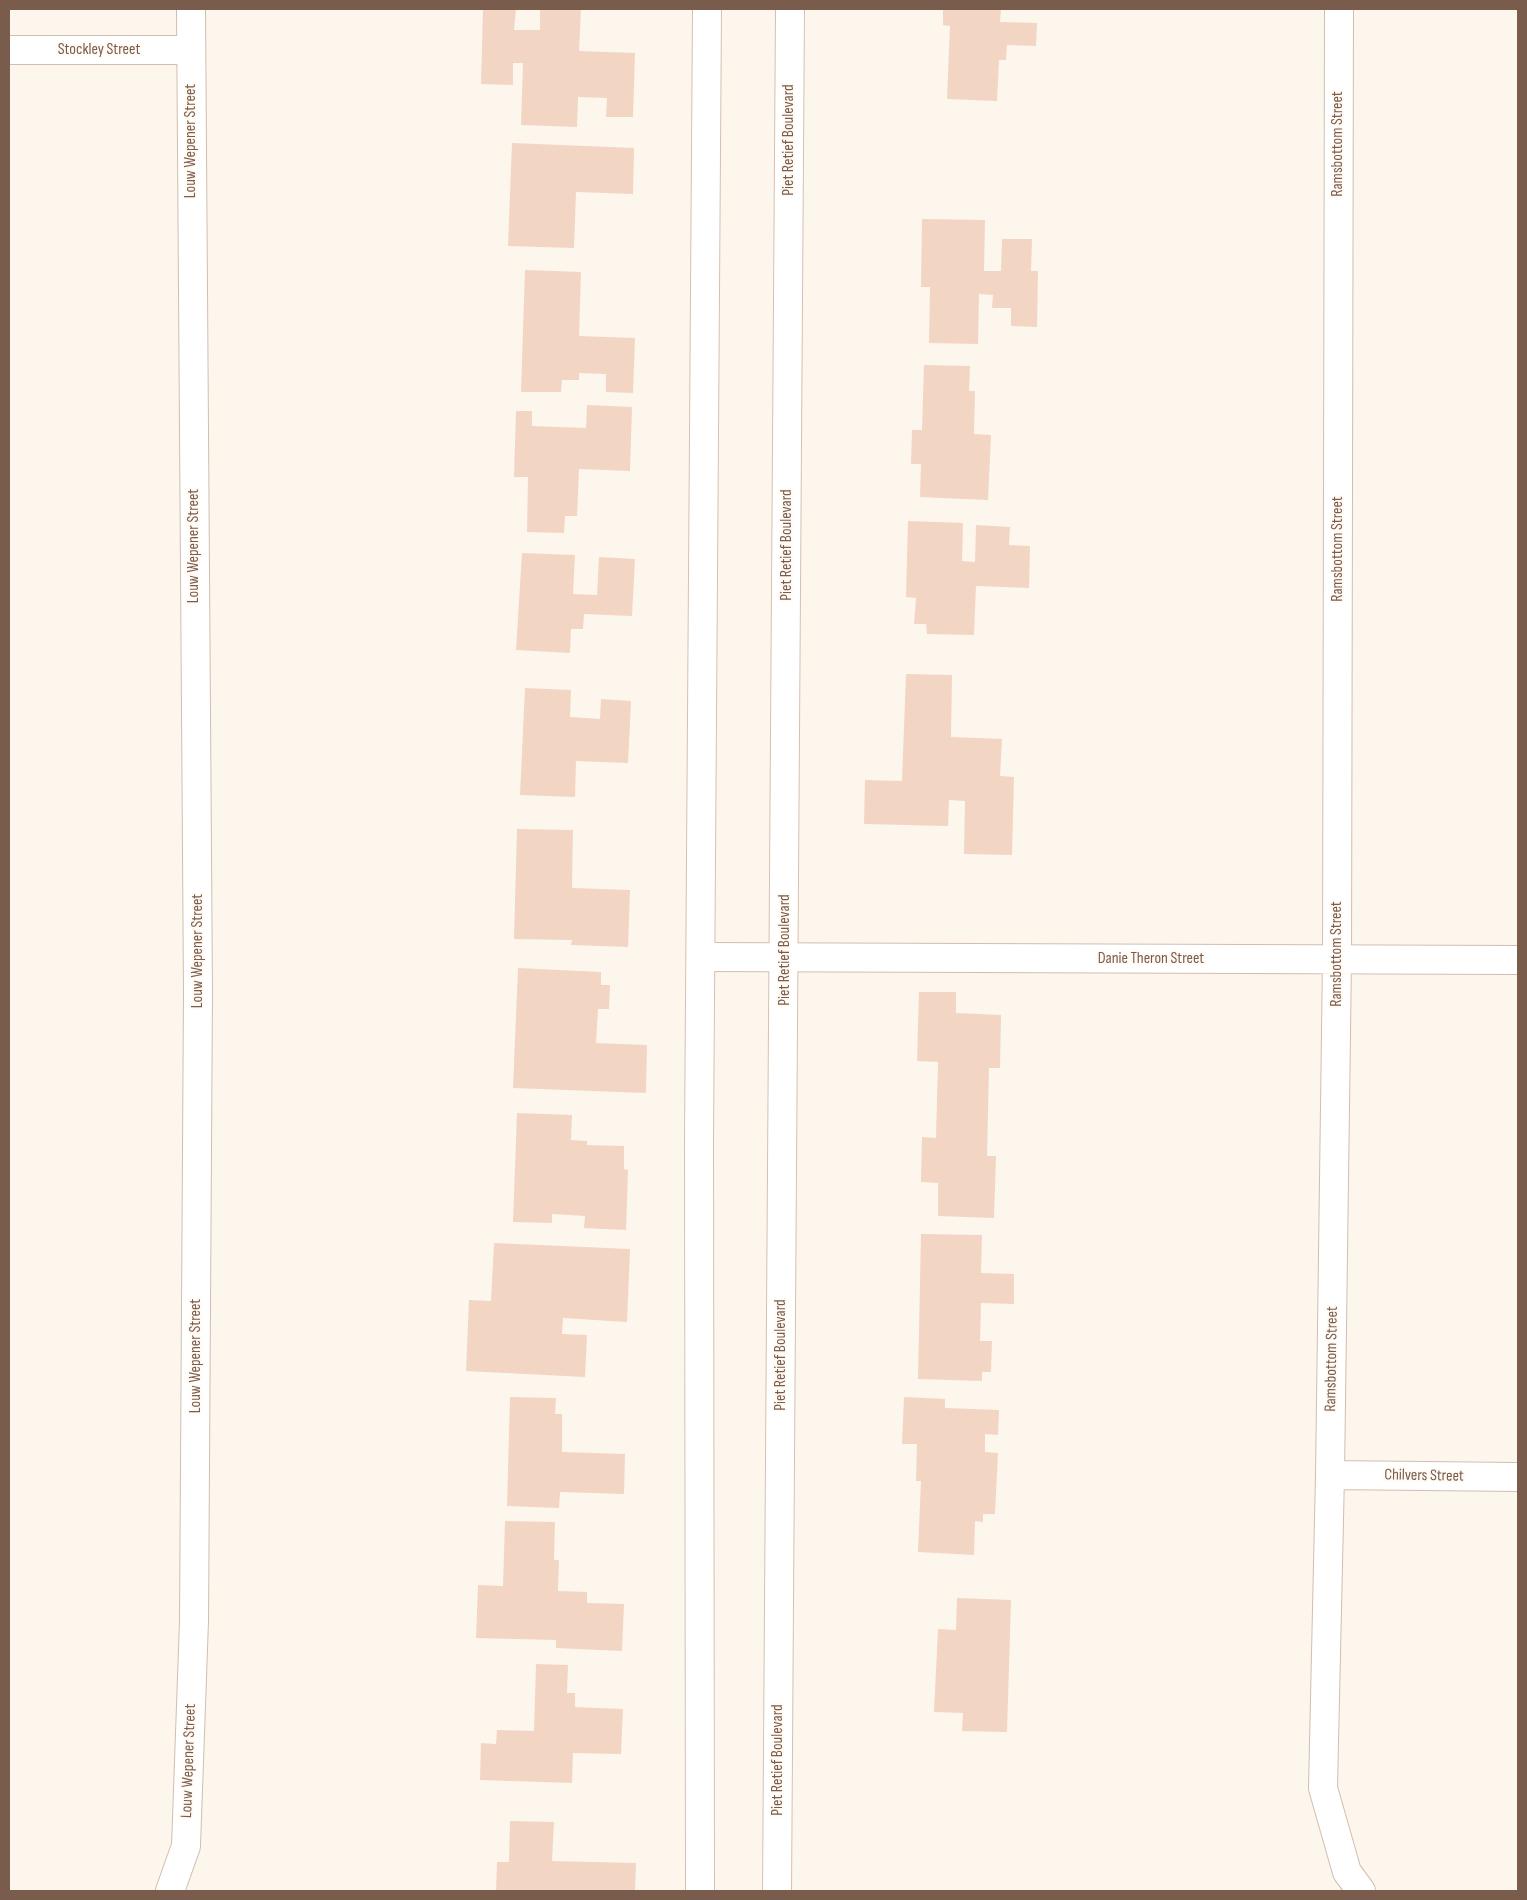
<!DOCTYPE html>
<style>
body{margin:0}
#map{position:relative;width:1527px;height:1900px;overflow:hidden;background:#fdf6ec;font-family:"Sofia Sans Condensed",sans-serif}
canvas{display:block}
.frame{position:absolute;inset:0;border:10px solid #7a5c4d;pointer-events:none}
</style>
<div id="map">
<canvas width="1527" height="1900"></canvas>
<div class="frame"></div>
</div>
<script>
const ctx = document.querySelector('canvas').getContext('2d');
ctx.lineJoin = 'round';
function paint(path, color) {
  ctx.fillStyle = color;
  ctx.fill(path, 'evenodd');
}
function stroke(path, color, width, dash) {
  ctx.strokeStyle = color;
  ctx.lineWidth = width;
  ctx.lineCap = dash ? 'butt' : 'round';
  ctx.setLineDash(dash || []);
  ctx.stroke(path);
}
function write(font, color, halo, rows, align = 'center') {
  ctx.font = font + ' "Sofia Sans Condensed",sans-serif';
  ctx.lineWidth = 4;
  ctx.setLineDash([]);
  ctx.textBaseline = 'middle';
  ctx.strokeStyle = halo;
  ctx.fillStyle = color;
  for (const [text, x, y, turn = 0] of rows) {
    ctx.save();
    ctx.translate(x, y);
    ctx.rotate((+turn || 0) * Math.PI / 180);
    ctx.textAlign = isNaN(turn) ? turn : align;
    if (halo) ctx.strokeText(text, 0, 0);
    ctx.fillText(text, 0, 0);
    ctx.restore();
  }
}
const building = new Path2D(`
 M483 9H516L514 30H540V9H581L579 51 635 53 633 117H606L607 98 578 97 577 127 521 125 523 63H513V85L481 84Z
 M943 9H1001L1000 22 1037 23 1036 46 1007 45 1006 60H999L997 101 947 99 950 26 943 25Z
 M512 143 634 148 633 194 576 192 574 248 508 246Z
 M922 219 985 220 984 271H1001L1002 239H1032L1031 271H1038L1037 327 1011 326V308H992L993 295 979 294 978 344 929 343 930 287H921Z
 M525 270 581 272 579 336 635 338 633 393 606 392V374L579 373V380H562L561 392H521Z
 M924 365 970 366 969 391H975L974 434 991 435 988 500 920 497 921 464H911L912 430H922Z
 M587 405 632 407 630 471 579 469 577 516H565L564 533 527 532 528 477H514L516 411H532V426L586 428Z
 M908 521 963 523 962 561 975 562 976 525 1010 527 1009 545 1030 546 1029 588 976 586 974 635 927 634 926 624H914L916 598 906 597Z
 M522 553 575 555 573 594 597 595 599 557 635 559 632 616 584 614 583 629H571L570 653 516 650Z
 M906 674 952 675 951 737 1002 739 1000 776 1014 777 1012 855 964 854 965 801 949 800 948 826 864 824 865 780 902 781Z
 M525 688 571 690 570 717 600 719 601 699 631 701 628 763 576 761 575 797 520 795Z
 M517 829 573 830 572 888 630 890 628 947 571 945 572 940 514 939Z
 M518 968 601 972V985H610L609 1009H598L596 1043 647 1045 646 1093 513 1088Z
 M919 992H956V1013L1001 1015 1000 1068H989L987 1156H996L994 1218 938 1216V1183L921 1182 922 1137 936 1138 938 1062 917 1061Z
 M517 1113 572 1115 571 1140 587 1141V1145L624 1146V1169L628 1170 626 1230 584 1228 585 1216 552 1214V1223L513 1222Z
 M921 1234 982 1235 981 1273 1014 1274V1304L981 1303 980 1341H992L991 1372H982V1381L918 1379Z
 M494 1243 630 1249 627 1322 563 1318 562 1334 587 1335 585 1377 466 1371 469 1300 491 1301Z
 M510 1397 556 1398 555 1414H562V1452L625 1454 624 1494 560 1492 559 1508 507 1506Z
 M904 1397 945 1399V1408L999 1410 998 1435 985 1434V1452L998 1453 995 1514H983V1522L975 1521 974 1555 918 1552 921 1481H916L917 1444H902Z
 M505 1521 555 1522 554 1560H559L558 1591 587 1592V1603L624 1604 622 1651 556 1648V1640L476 1638 478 1585 503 1586Z
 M957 1598 1011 1600 1007 1732 962 1731 963 1713 934 1712 938 1629 956 1630Z
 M536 1664 568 1665 567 1693H575V1707L623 1709 621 1754 573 1753 572 1783 480 1780 481 1743 496 1744 497 1730 534 1731Z
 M510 1821 554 1822 552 1861 636 1863 635 1891H496L497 1862H509Z`);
const street = new Path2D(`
 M1339 9 1337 959 1330 1475 1323 1788 1347 1872 1361 1891
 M9 50H190
 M701 957 1518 960
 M1330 1475 1518 1477
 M170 1891 186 1846 194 1621 198 992 191 9`);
const secondary = new Path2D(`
 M700 1891 699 1140 707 9
 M777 1891 790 9`);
const streetNames = [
 ["Stockley Street",99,50],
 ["Piet Retief Boulevard",789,140,-90],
 ["Louw Wepener Street",191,141,-90],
 ["Ramsbottom Street",1338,144,-90],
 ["Piet Retief Boulevard",787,545,-90],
 ["Louw Wepener Street",194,546,-90],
 ["Ramsbottom Street",1338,549,-90],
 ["Piet Retief Boulevard",785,950,-90],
 ["Louw Wepener Street",198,951,-90],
 ["Ramsbottom Street",1337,954,-90],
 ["Danie Theron Street",1151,959],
 ["Piet Retief Boulevard",781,1355,-90],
 ["Louw Wepener Street",196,1356,-90],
 ["Ramsbottom Street",1332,1359,-89],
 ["Chilvers Street",1424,1476,1],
 ["Piet Retief Boulevard",778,1760,-90],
 ["Louw Wepener Street",189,1761,-88]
];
paint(building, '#f3d5c3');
stroke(street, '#d1beb0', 30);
stroke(secondary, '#d6c0b0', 30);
stroke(street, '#fff', 28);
stroke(secondary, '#fff', 28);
write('16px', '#7a5c4d', '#fffaf3', streetNames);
</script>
